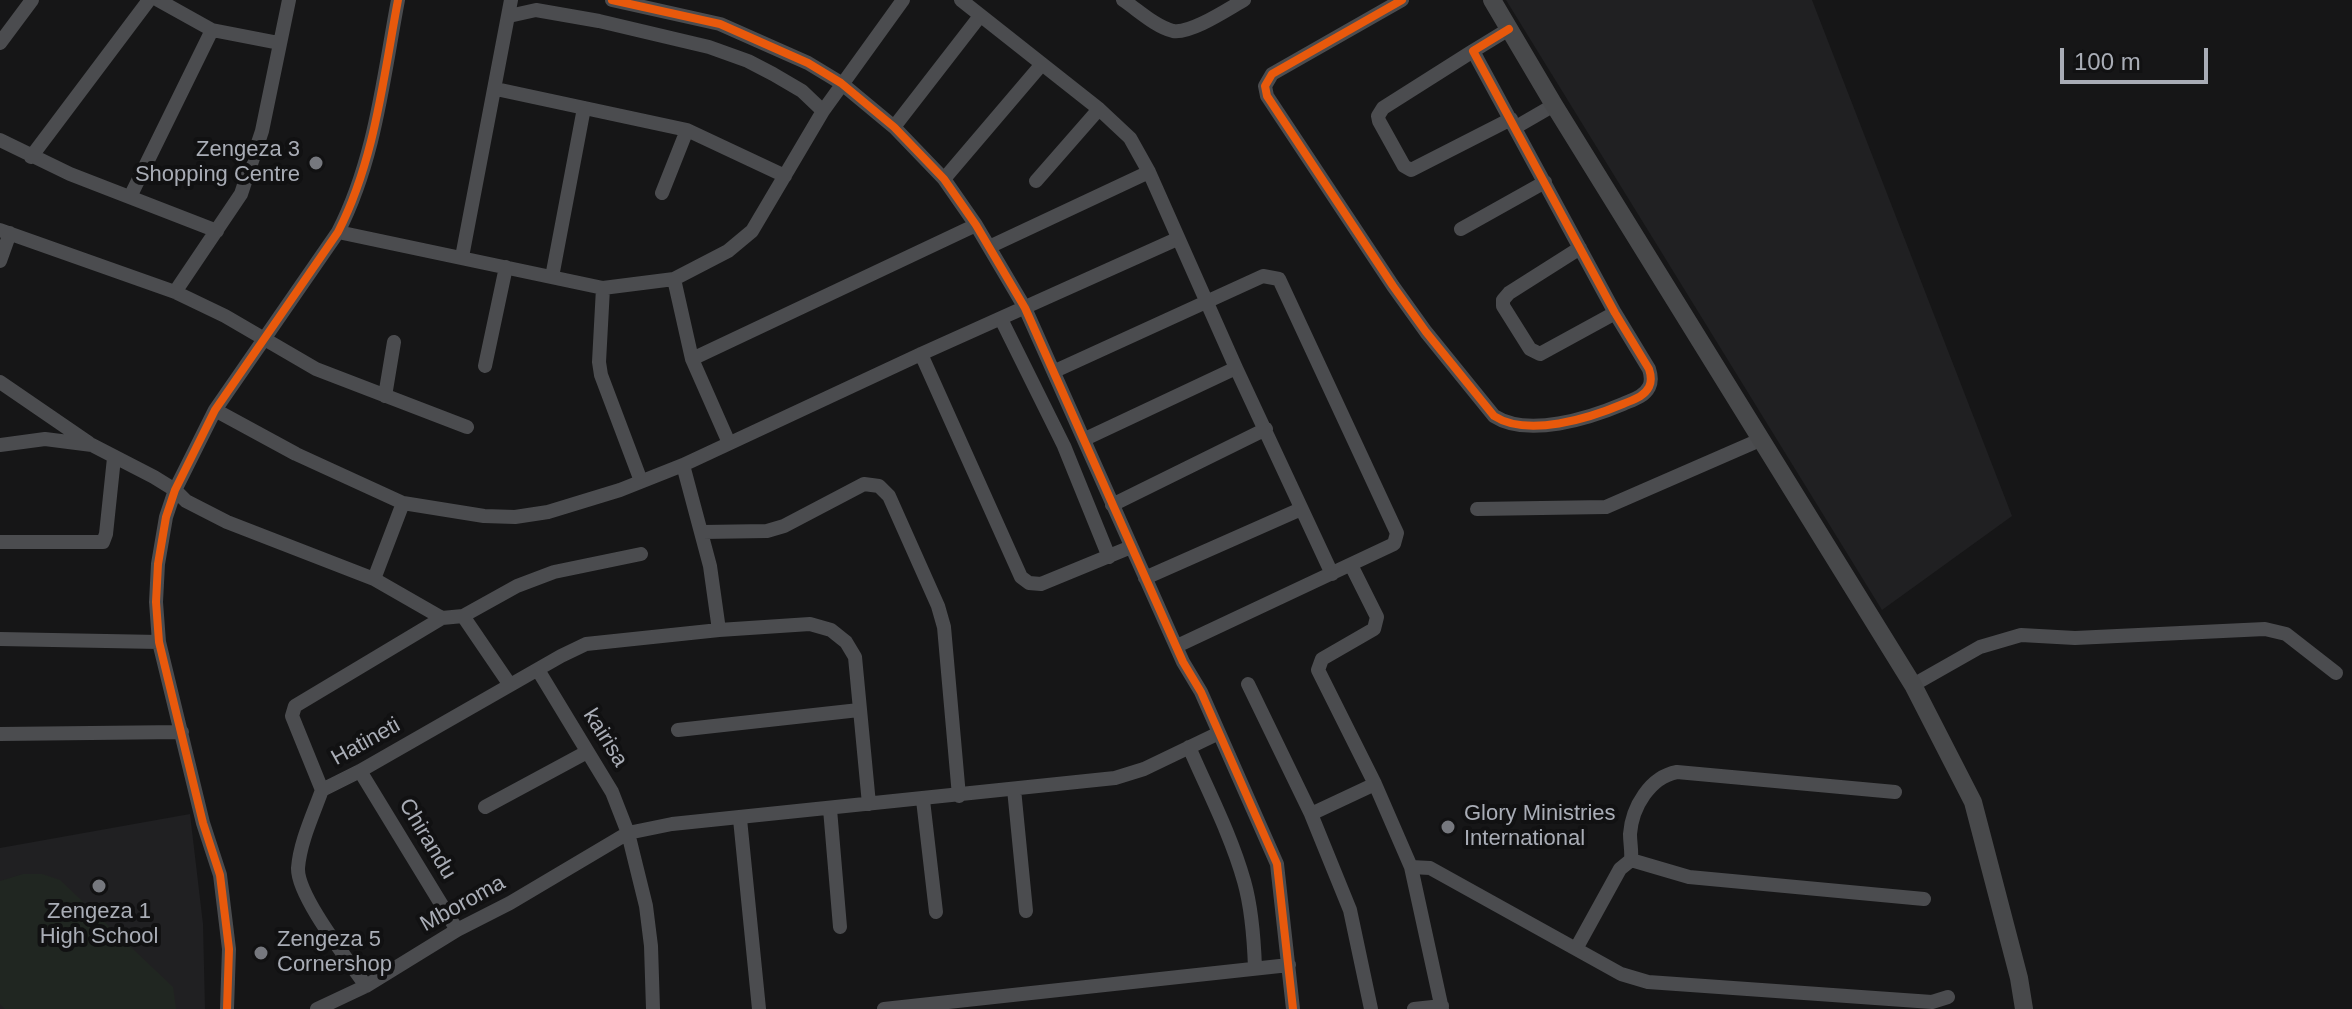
<!DOCTYPE html>
<style>
body{margin:0}
#map{position:relative;width:2352px;height:1009px;overflow:hidden;background:#161617;font-family:Helvetica,sans-serif}
canvas{display:block}
.scale{position:absolute;left:2060px;top:48px;width:148px;height:36px;box-sizing:border-box;border:4px solid #a9adb6;border-top:0;padding-left:10px;font-size:24px;line-height:28px;white-space:nowrap;color:#a9adb6;-webkit-text-stroke:6px #111112;paint-order:stroke}
</style>
<div id="map">
<canvas width="2352" height="1009"></canvas>
<div class="scale">100 m</div>
</div>
<script>
const ctx = document.querySelector('canvas').getContext('2d');
ctx.lineJoin = 'round';
function paint(path, color) {
  ctx.fillStyle = color;
  ctx.fill(path, 'evenodd');
}
function stroke(path, color, width, dash) {
  ctx.strokeStyle = color;
  ctx.lineWidth = width;
  ctx.lineCap = dash ? 'butt' : 'round';
  ctx.setLineDash(dash || []);
  ctx.stroke(path);
}
function write(font, color, halo, rows, align = 'center') {
  ctx.font = font + ' Helvetica,sans-serif';
  ctx.lineWidth = 8;
  ctx.setLineDash([]);
  ctx.textBaseline = 'middle';
  ctx.strokeStyle = halo;
  ctx.fillStyle = color;
  for (const [text, x, y, turn = 0] of rows) {
    ctx.save();
    ctx.translate(x, y);
    ctx.rotate((+turn || 0) * Math.PI / 180);
    ctx.textAlign = isNaN(turn) ? turn : align;
    if (halo) ctx.strokeText(text, 0, 0);
    ctx.fillText(text, 0, 0);
    ctx.restore();
  }
}
const built = new Path2D(`
 M1506 0H1812L2012 516 1882 610Z
 M190 814 203 924 205 1009H0V848Z`);
const green = new Path2D(`
 M23 874H42L60 880 173 987 176 1009H5L0 1004V881Z`);
const minor = new Path2D(`
 M158 0 212 30 279 43
 M612 0 720 24 808 63 841 83 894 127 944 179 976 225 1025 308 1183 662 1201 692 1277 864 1293 1009
 M961 0 1099 109 1130 138 1149 172 1236 368 1332 574
 M1123 0C1138 10 1156 27 1173 31 1191 34 1228 9 1244 0
 M1402 0 1272 74 1265 86 1267 96 1393 286 1426 332 1494 416C1528 438 1590 418 1623 404 1632 400 1644 397 1649 387 1652 381 1651 375 1649 369L1615 313 1473 51 1509 29
 M509 16 536 10 599 21 709 47 748 61 773 74 802 91 823 111
 M0 43 32 0
 M1473 51 1383 108 1378 116 1379 121 1404 166 1411 170 1511 119
 M496 89 687 130 785 176
 M894 127 980 16
 M1516 127 1554 105
 M0 140 70 174 217 231
 M31 157 149 0
 M944 179 1042 64
 M1036 181 1099 109
 M662 193 687 130
 M130 197 212 30
 M1461 229 1545 182
 M0 230 175 292 225 316 316 369 467 427
 M338 232 603 288 674 279 728 251 752 231 823 111 903 0
 M989 247 1149 172
 M1580 248 1509 293 1503 300V306L1530 349 1540 354 1615 313
 M462 257 511 0
 M0 261 10 233
 M552 277 584 108
 M674 279 692 359 729 443
 M603 288 599 362 601 375 641 481
 M175 292 241 194 262 131 289 0
 M1001 319 1064 446 1109 557
 M921 354 1021 577 1029 583 1041 584 1131 547
 M692 359 976 225
 M485 366 506 267
 M1055 371 1263 276 1279 279 1397 533 1394 544 1177 646
 M0 382 89 443
 M385 396 394 342
 M215 410 296 454 403 503 484 516 515 517 548 512 620 490 683 465 921 354 1177 239
 M1085 439 1236 368
 M0 445 45 439 92 445 154 477 175 490 186 501 227 522 374 579 442 618 463 616 517 586 554 572 641 554
 M683 465 710 566 719 630
 M1112 505 1266 429
 M1477 509 1606 507 1762 439
 M703 532 767 531 784 526 864 484 879 486 889 496 938 606 944 627 959 796
 M0 542H103L106 534 114 458
 M1351 565 1377 617 1374 629 1322 659 1318 670 1375 784 1411 867 1442 1009
 M1145 578 1301 509
 M374 579 403 503
 M463 616 510 685
 M0 639 159 642
 M538 670 612 792 628 833 646 906 651 946 653 1009
 M1248 684 1311 814 1350 910 1371 1009
 M1913 685 1980 647 2021 635 2075 638 2265 629 2286 634 2336 673
 M678 730 859 710
 M0 734 182 732
 M1189 747C1208 791 1231 835 1244 881 1252 909 1254 939 1255 968
 M360 771 457 930
 M1014 789 1026 911
 M322 790 292 716 295 706 442 618
 M923 800 936 912
 M485 807 587 752
 M830 809 840 927
 M1311 814 1375 784
 M740 819 759 1009
 M1631 860C1632 851 1630 843 1630 834 1632 807 1650 777 1677 772L1895 792
 M1411 867 1430 868 1621 974 1648 982 1932 1002 1948 997
 M1577 947 1620 869 1631 860 1689 877 1924 899
 M366 986C349 961 297 896 298 868 300 842 313 815 322 790L360 771 561 656 586 644 719 630 810 624 831 630 846 642 855 657 869 804
 M227 1009 229 949 220 875 203 823 159 642 156 602 158 564 166 517 175 490 215 410 338 232C375 160 383 79 398 0
 M317 1009 366 986 457 930 510 903 628 833 672 824 1115 778 1144 769 1219 733
 M884 1009 1289 965
 M1414 1009 1442 1006`);
const major = new Path2D(`
 M1492 0 1554 105 1913 685 1973 802 2019 978 2024 1009`);
const cycleway = new Path2D(`
 M612 0 720 24 808 63 841 83 894 127 944 179 976 225 1025 308 1183 662 1201 692 1277 864 1293 1009
 M1402 0 1272 74 1265 86 1267 96 1393 286 1426 332 1494 416C1528 438 1590 418 1623 404 1632 400 1644 397 1649 387 1652 381 1651 375 1649 369L1615 313 1473 51 1509 29
 M227 1009 229 949 220 875 203 823 159 642 156 602 158 564 166 517 175 490 215 410 338 232C375 160 383 79 398 0`);
const markers = [
 [316,163,8,"#76787e"],
 [1448,827,8,"#76787e"],
 [99,886,8,"#76787e"],
 [261,953,8,"#76787e"]
];
const poiNames = [
 ["Zengeza 3",300,150,"right"],
 ["Shopping Centre",300,175,"right"],
 ["Glory Ministries",1464,814],
 ["International",1464,839],
 ["Zengeza 1",99,912,"center"],
 ["High School",99,937,"center"],
 ["Zengeza 5",277,940],
 ["Cornershop",277,965]
];
const streetNames = [
 ["kairisa",605,738,58],
 ["Hatineti",366,742,-29],
 ["Chirandu",427,839,59],
 ["Mboroma",463,904,-29]
];
paint(built, '#202022');
paint(green, '#202621');
stroke(minor, '#4b4c4f', 14);
stroke(major, '#48494b', 18);
stroke(cycleway, '#e8590c', 8);
for (const [x, y, r, color] of markers) {
  const dot = new Path2D();
  dot.arc(x, y, r, 0, 2 * Math.PI);
  ctx.fillStyle = color;
  ctx.fill(dot);
  stroke(dot, '#111112', 3);
}
write('22px', '#a9adb6', '#111112', poiNames, 'left');
write('22px', '#a9adb6', '#111112', streetNames);
</script>
